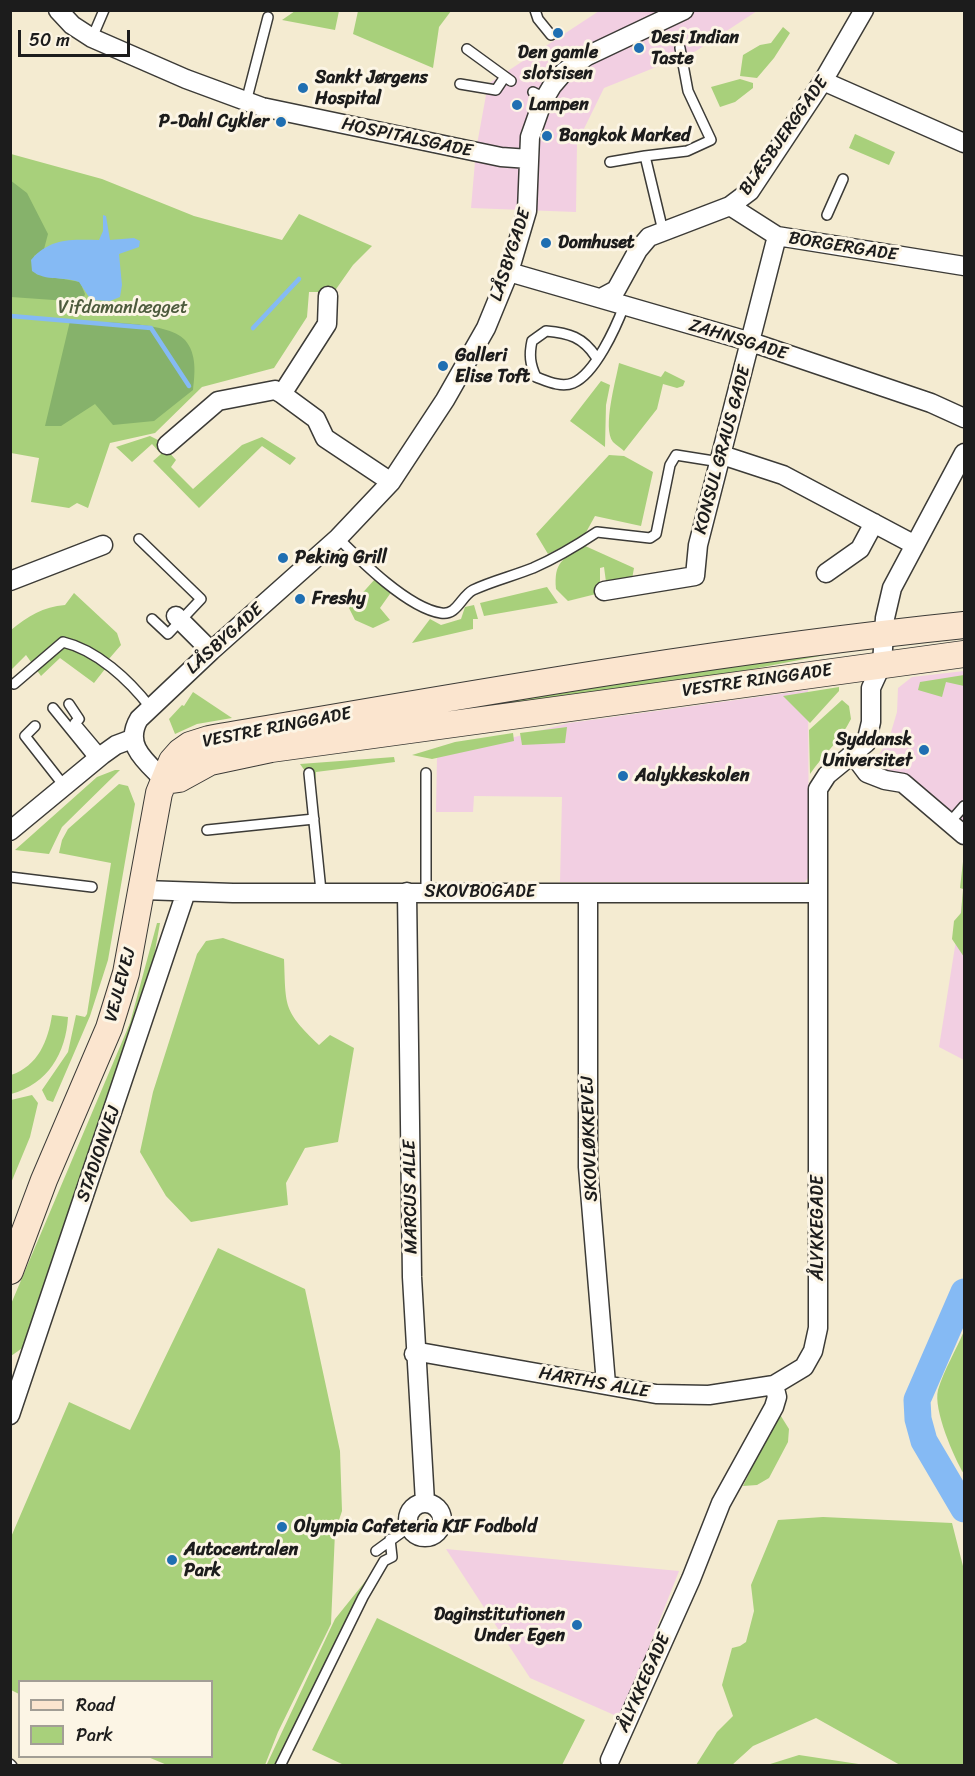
<!DOCTYPE html>
<meta charset="utf-8">
<style>
body{margin:0}
#map{position:relative;width:975px;height:1776px;overflow:hidden;background:#f4ebd1;font-family:Sriracha,sans-serif}
canvas{display:block}
.frame{position:absolute;inset:0;border:12px solid #1c1c1c;pointer-events:none}
.legend{position:absolute;left:18px;top:1680px;width:195px;height:78px;box-sizing:border-box;background:#fcf5e5;border:2px solid #a29e95;margin:0;padding:8px 10px;list-style:none;font-size:18px;color:#1c1c1c}
.legend li{display:flex;align-items:center;gap:12px;height:30px}
.legend b{width:30px;border:2px solid #a29e95}
.scale{position:absolute;left:18px;top:30px;width:112px;height:27px;box-sizing:border-box;border:3px solid #1c1c1c;border-top:0;padding-left:8px;font-size:18px;line-height:21px;white-space:nowrap;color:#1c1c1c;-webkit-text-stroke:4px #fcf5e5;paint-order:stroke}
</style>
<div id="map">
<canvas width="975" height="1776"></canvas>
<div class="frame"></div>
<ul class="legend">
<li><b style="height:8px;background:#fbe5cf"></b>Road</li>
<li><b style="height:16px;background:#a8d07b"></b>Park</li>
</ul>
<div class="scale">50 m</div>
</div>
<script>
const ctx = document.querySelector('canvas').getContext('2d');
ctx.lineJoin = 'round';
function paint(path, color) {
  ctx.fillStyle = color;
  ctx.fill(path, 'evenodd');
}
function stroke(path, color, width, dash) {
  ctx.strokeStyle = color;
  ctx.lineWidth = width;
  ctx.lineCap = dash ? 'butt' : 'round';
  ctx.setLineDash(dash || []);
  ctx.stroke(path);
}
function write(font, color, halo, rows, align = 'center') {
  ctx.font = font + ' Sriracha,sans-serif';
  ctx.lineWidth = 6;
  ctx.setLineDash([]);
  ctx.textBaseline = 'middle';
  ctx.strokeStyle = halo;
  ctx.fillStyle = color;
  for (const [text, x, y, turn = 0] of rows) {
    ctx.save();
    ctx.translate(x, y);
    ctx.rotate((+turn || 0) * Math.PI / 180);
    ctx.textAlign = isNaN(turn) ? turn : align;
    if (halo) ctx.strokeText(text, 0, 0);
    ctx.fillText(text, 0, 0);
    ctx.restore();
  }
}
const built = new Path2D(`
 M599 11H757L696 51 604 88 577 143 576 212 471 208 476 150 488 84Z
 M964 671V826L866 761 880 753 889 739 897 712 898 688 912 677Z
 M808 690 809 876 805 882H560L562 797 474 796 473 812H436L437 757 569 723Z
 M964 890V1060L939 1047Z
 M446 1549 679 1571 621 1718 530 1678Z`);
const green = new Path2D(`
 M295 11H339L335 30 282 20Z
 M358 11H451L439 27 433 68 353 34Z
 M783 27 790 33 774 58 757 78 740 76 743 55 760 45 771 43Z
 M740 79 753 83V88L735 102 720 107 711 87Z
 M855 134 895 152 889 165 849 148Z
 M11 154 102 179 194 216 282 240 299 214 372 246 353 265 334 292H309L307 317 274 368 202 387 155 433 110 443 88 508 77 503 69 508 31 502 39 458 11 453Z
 M619 363 661 377 665 371 685 381 683 386 677 388 663 384 657 409 624 451C621 448 616 445 613 442 602 428 616 380 619 363Z
 M601 381 610 385 606 405 605 447 570 421Z
 M150 436 158 440 176 460 171 467 193 489 242 445 262 437 296 458 290 465 262 446 199 508 153 461 161 454 152 444 132 462 116 447Z
 M609 455 624 456 653 472 641 526 595 516 584 536 548 554 536 534Z
 M583 545 634 568 632 579 606 582 604 567 600 568V593L568 601 556 589C554 562 562 560 583 545Z
 M375 579 392 591 380 608 390 620 373 628 355 620 349 608Z
 M547 587 558 603 484 616 480 603Z
 M74 593 117 633 121 645 102 667 105 669 94 683 60 658 41 676 26 655 11 670V630C28 616 43 607 65 605Z
 M474 605 478 619H473V629L412 643 430 619 441 625 461 619 465 607Z
 M846 651 685 682 214 746 785 657Z
 M964 675V686L946 682 942 697 918 690 920 682Z
 M839 687V691L810 723 783 696Z
 M193 692 232 718 197 724 175 734 169 719 182 705 184 706Z
 M842 700 849 706 851 719C841 740 823 755 810 774L809 730Z
 M567 727 565 743 522 745 520 733Z
 M513 733 514 741 432 759 412 755 455 742Z
 M394 757 395 762 316 772 315 785 300 764Z
 M115 770H120L62 827 49 854 15 850 97 777Z
 M119 784 128 786 135 804 108 960 90 1016 53 1102 47 1100 42 1090 68 1052 76 1015 85 1017 87 1014 111 863 59 853 62 840 68 829Z
 M964 853V957L952 939 954 921 961 913 963 889 960 888Z
 M157 923H160L153 962 28 1344 11 1356V1304L130 1023Z
 M223 938 284 959C286 1008 283 1010 319 1045L330 1035 354 1048 338 1142 305 1148 286 1183 288 1205 191 1222 166 1196 140 1152 153 1092 197 954 206 941Z
 M52 1015 68 1017C66 1053 48 1084 11 1094V1075C38 1066 48 1041 52 1015Z
 M32 1095 38 1103 30 1137 11 1183V1100Z
 M218 1248 305 1289 340 1451 342 1511 335 1532 331 1624 278 1732 265 1765H167L148 1757 212 1756V1682H20L19 1694 11 1690V1537L69 1402 130 1430Z
 M964 1331V1474C954 1458 933 1409 938 1390 944 1370 956 1350 964 1331Z
 M779 1413 789 1429 788 1442 769 1478 757 1485 743 1486Z
 M823 1517 952 1523 964 1570V1765H900L816 1718 753 1746 732 1765H696L717 1732 733 1716 722 1685 732 1648 740 1646 746 1642 754 1611 751 1585 778 1520Z
 M376 1568 277 1765 266 1766 335 1619Z
 M377 1618 585 1720 562 1765H344L312 1750Z
 M799 1755 865 1765H767Z`);
const forest = new Path2D(`
 M10 180 27 193 48 234 44 249 34 256 36 274 80 282 85 294 82 302 11 297Z
 M70 321C96 323 167 320 185 340 197 354 195 373 193 390L154 421 113 425 95 404 61 426H45Z`);
const water = new Path2D(`
 M103 215 106 216 110 240 134 238 140 241 139 247 119 254 122 285 120 297 110 301 91 300 79 282C64 276 46 282 32 271L31 260C51 237 73 240 99 240L103 231Z`);
const stream = new Path2D(`
 M11 316 151 328 189 386
 M253 328 299 279`);
const river = new Path2D(`
 M964 1292 917 1400 918 1419 924 1441 964 1509`);
const lane = new Path2D(`
 M535 10 538 19 551 35
 M92 38 104 10
 M467 49 511 81
 M460 84 496 90 504 78
 M533 92 545 98
 M246 102 268 17
 M645 156 687 151 711 140 688 91 680 48
 M610 162 645 156 663 231
 M827 215 843 179
 M596 357C583 337 569 333 546 331L532 341C529 355 530 364 536 377 547 381 561 388 573 383 595 374 616 327 624 306
 M338 538C361 561 408 608 441 613 457 616 461 596 473 590 492 581 513 576 533 568 556 558 576 546 597 532L650 538 656 534 670 465 676 455 720 462
 M139 539 201 599 168 634 152 619
 M14 684 63 642C97 650 129 680 150 707
 M69 704 79 719 75 723 102 755
 M53 708 96 761
 M35 726 25 736 65 787
 M309 773 321 891
 M950 822 964 806
 M207 830 314 819
 M10 877 92 887
 M426 892V773
 M376 1551 409 1527
 M10 1764 12 1766
 M280 1766 363 1597 384 1561 392 1557 390 1539`);
const street = new Path2D(`
 M58 10 72 25 92 38 186 79 262 107 501 157 529 159
 M823 81 964 143
 M730 206 777 236 964 266
 M509 272 751 342 931 403 964 418
 M328 296 327 324 282 394 316 419 325 438 391 482
 M601 298 616 290 638 250 649 237 730 206 750 191 823 81 864 10
 M167 445 218 401 275 390 282 394
 M722 455 783 475 915 545
 M826 573 860 549 874 523
 M10 581 103 545
 M604 591 695 576 698 545 777 236
 M176 616 211 651
 M852 753 867 773 885 780 903 783 964 835
 M165 781C147 762 123 746 139 719L211 651 338 538 391 482 445 400 486 328 509 272 527 211 530 137 542 103 552 86 564 72 587 56 684 10
 M10 831 102 755 116 745 132 739
 M143 890 233 893H818
 M407 892 412 1277 425 1502
 M588 893V1167L606 1384
 M414 1354 425 1353 656 1394 709 1395 774 1385 804 1367 813 1351 818 1328V789L827 775 866 743 871 722V688L882 664 885 618 892 588 964 453
 M10 1415 186 892
 M408 1520a17 17 0 1 1 34 0a17 17 0 1 1-34 0Z
 M610 1760 691 1579 721 1503 774 1407 777 1397 774 1385`);
const secondary = new Path2D(`
 M165 781 179 779 210 762 271 749 964 654
 M10 1271 44 1180 109 1028 126 973 159 793 172 761 180 752 190 745 209 739C460 696 711 651 964 625`);
const markers = [
 [558,33,6,"#1f6fb2"],
 [639,48,6,"#1f6fb2"],
 [303,88,6,"#1f6fb2"],
 [517,105,6,"#1f6fb2"],
 [281,122,6,"#1f6fb2"],
 [547,136,6,"#1f6fb2"],
 [546,243,6,"#1f6fb2"],
 [443,366,6,"#1f6fb2"],
 [283,558,6,"#1f6fb2"],
 [300,599,6,"#1f6fb2"],
 [924,750,6,"#1f6fb2"],
 [623,776,6,"#1f6fb2"],
 [282,1527,6,"#1f6fb2"],
 [172,1560,6,"#1f6fb2"],
 [577,1625,6,"#1f6fb2"]
];
const poiNames = [
 ["Desi Indian",651,38],
 ["Taste",651,59],
 ["Den gamle",558,53,"center"],
 ["slotsisen",558,74,"center"],
 ["Sankt Jørgens",315,78],
 ["Hospital",315,99],
 ["Lampen",529,105],
 ["P-Dahl Cykler",269,122,"right"],
 ["Bangkok Marked",559,136],
 ["Domhuset",558,243],
 ["Galleri",455,356],
 ["Elise Toft",455,377],
 ["Peking Grill",295,558],
 ["Freshy",312,599],
 ["Syddansk",912,740,"right"],
 ["Universitet",912,761,"right"],
 ["Aalykkeskolen",635,776],
 ["Olympia Cafeteria KIF Fodbold",294,1527],
 ["Autocentralen",184,1550],
 ["Park",184,1571],
 ["Daginstitutionen",565,1615,"right"],
 ["Under Egen",565,1636,"right"]
];
const streetNames = [
 ["BLÆSBJERGGADE",784,136,-55],
 ["HOSPITALSGADE",407,138,12],
 ["BORGERGADE",843,247,9],
 ["LÅSBYGADE",511,255,-72],
 ["ZAHNSGADE",738,340,17],
 ["KONSUL GRAUS GADE",723,450,-75],
 ["LÅSBYGADE",225,639,-42],
 ["VESTRE RINGGADE",757,681,-8],
 ["VESTRE RINGGADE",277,728,-11],
 ["SKOVBOGADE",480,892],
 ["VEJLEVEJ",121,985,-75],
 ["SKOVLØKKEVEJ",590,1139,-92],
 ["STADIONVEJ",99,1154,-71],
 ["MARCUS ALLE",411,1197,-91],
 ["ÅLYKKEGADE",818,1228,-90],
 ["HARTHS ALLE",594,1383,10],
 ["ÅLYKKEGADE",644,1683,-66]
];
const parkNames = [
 ["Vifdamanlægget",123,308]
];
paint(built, '#f2cfe2');
paint(green, '#a8d07b');
paint(forest, '#86b26b');
paint(water, '#85baf4');
stroke(stream, '#85baf4', 4.5);
stroke(river, '#85baf4', 27);
stroke(lane, '#3c3b37', 12);
stroke(street, '#3c3b37', 21);
stroke(secondary, '#3c3b37', 28);
stroke(lane, '#fff', 9);
stroke(street, '#fff', 18);
stroke(secondary, '#fbe5cf', 26);
for (const [x, y, r, color] of markers) {
  const dot = new Path2D();
  dot.arc(x, y, r, 0, 2 * Math.PI);
  ctx.fillStyle = color;
  ctx.fill(dot);
  stroke(dot, '#fcf5e5', 2);
}
write('bold 18px', '#1c1c1c', '#fcf5e5', poiNames, 'left');
write('18px', '#1c1c1c', '#fcf5e5', streetNames);
write('18px', '#4d5b3d', '#fcf5e5', parkNames);
</script>
